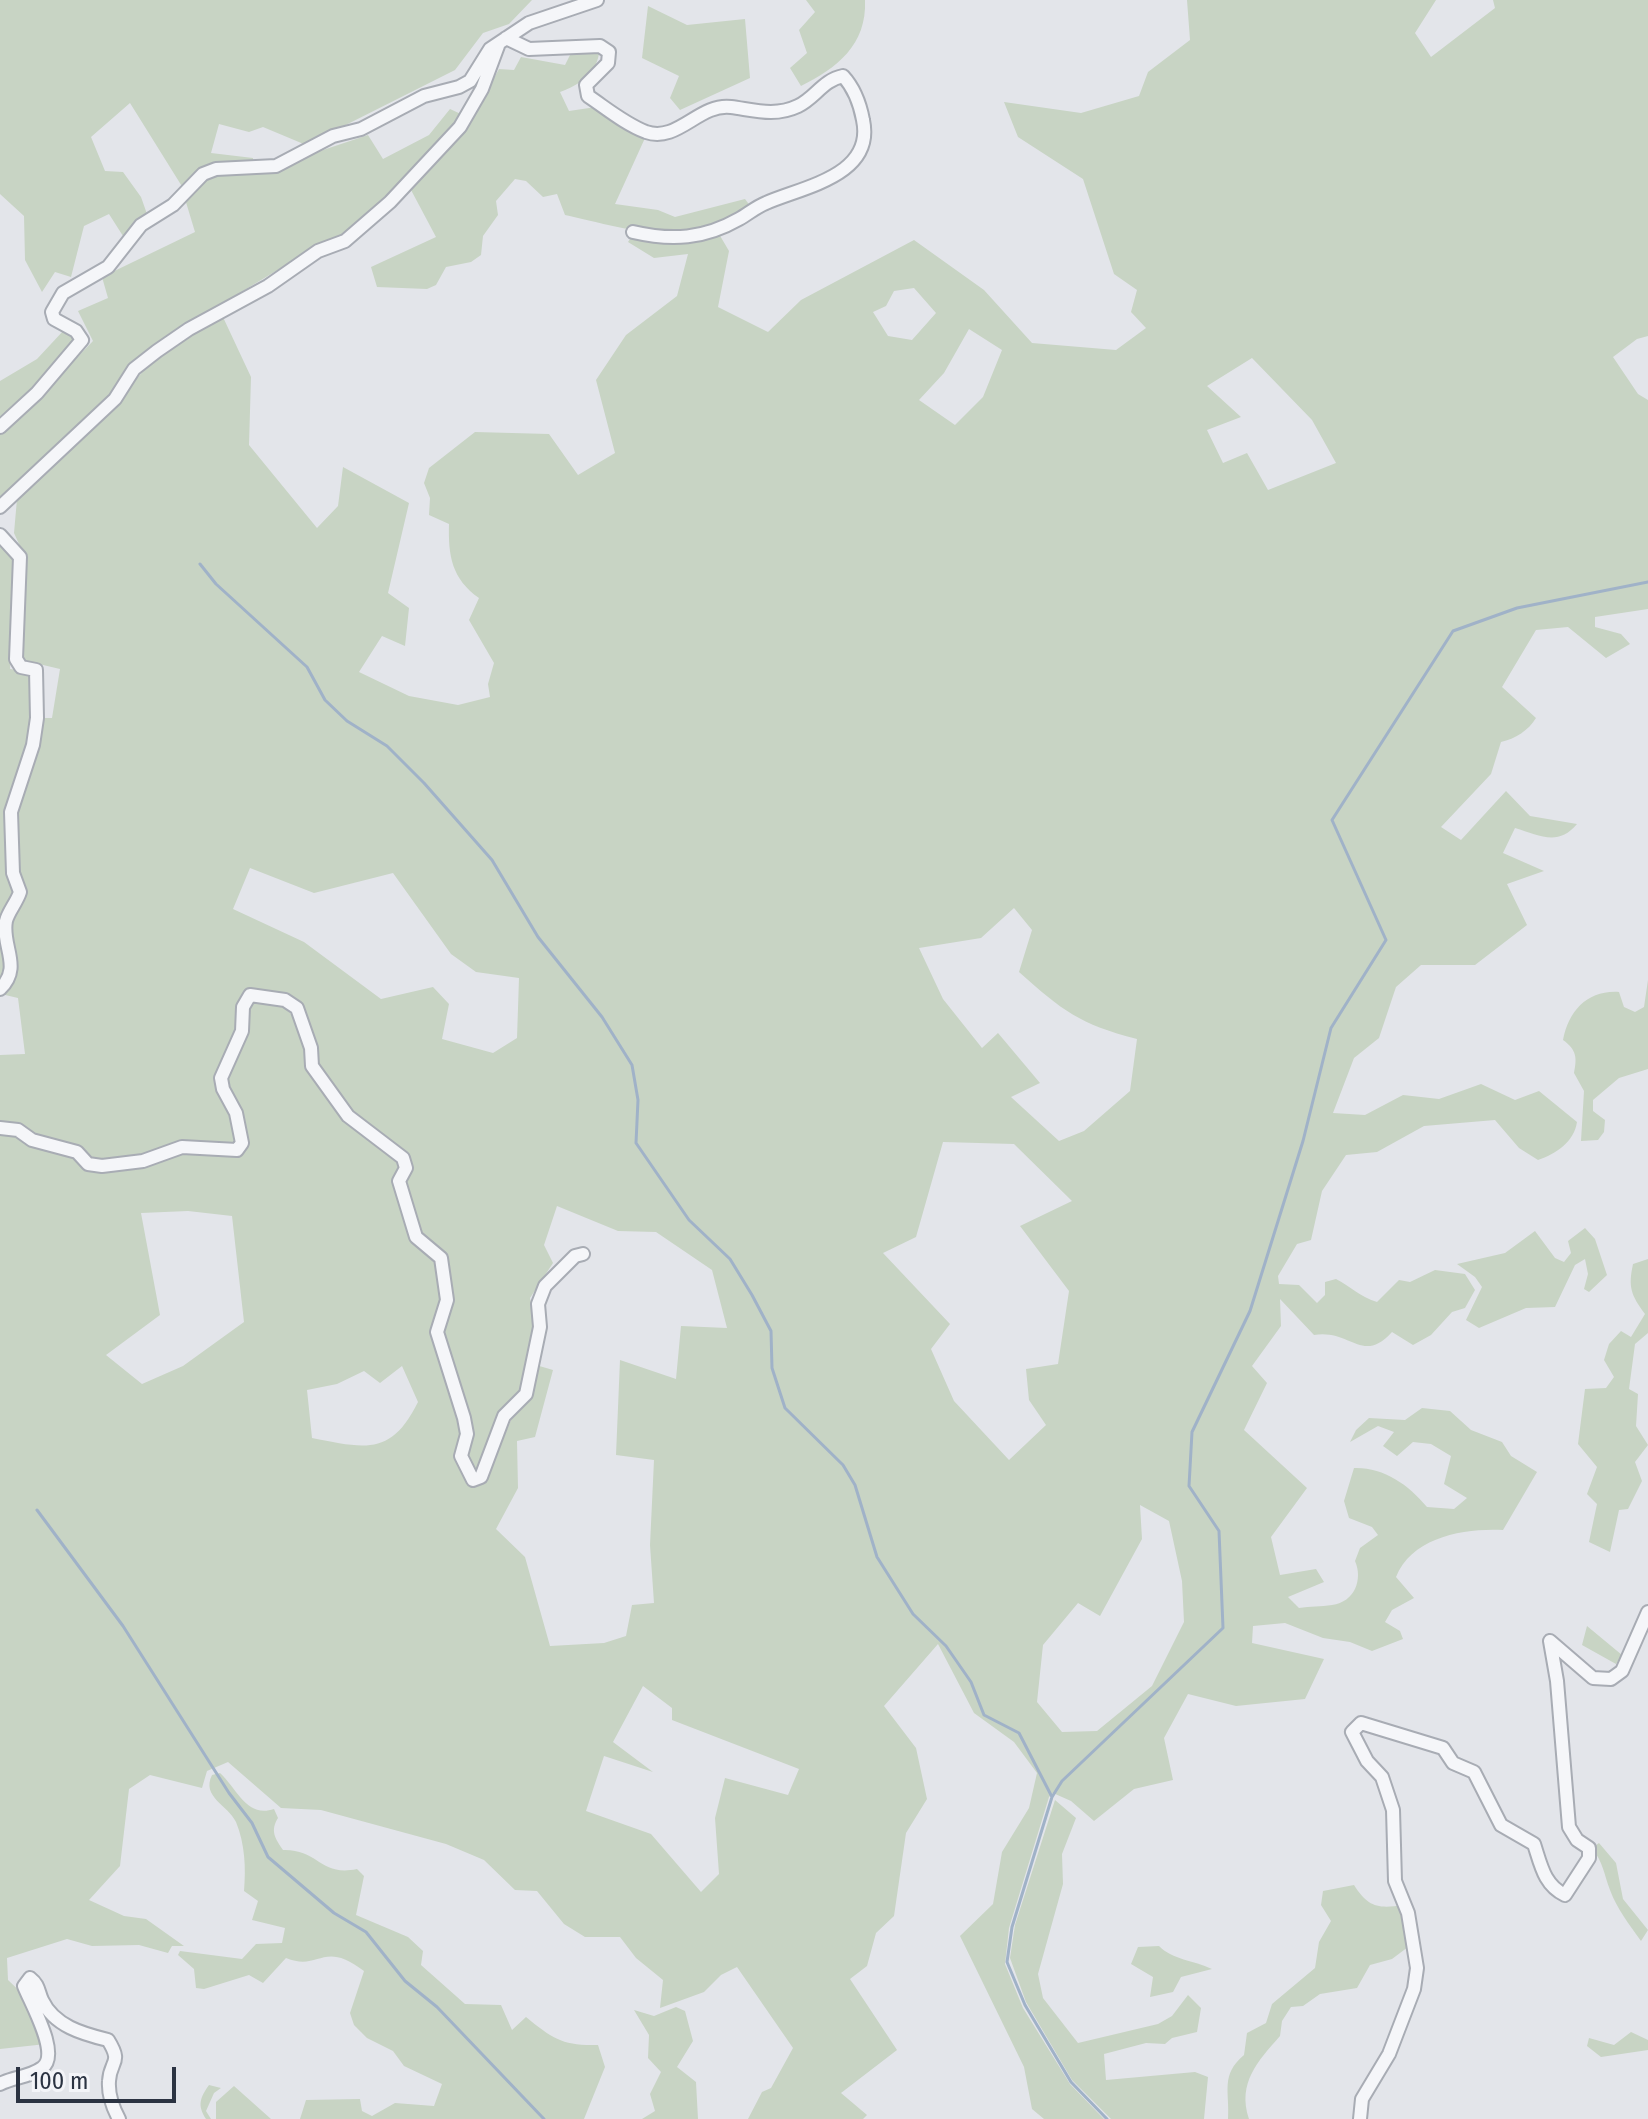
<!DOCTYPE html>
<style>
body{margin:0}
#map{position:relative;width:1648px;height:2119px;overflow:hidden;background:#e3e5ea;font-family:"Fira Sans Condensed",sans-serif}
canvas{display:block}
.scale{position:absolute;left:16px;top:2067px;width:160px;height:36px;box-sizing:border-box;border:4px solid #2b3342;border-top:0;padding-left:10px;font-size:24px;line-height:28px;white-space:nowrap;color:#2b3342;-webkit-text-stroke:6px #f3f4f8;paint-order:stroke}
</style>
<div id="map">
<canvas width="1648" height="2119"></canvas>
<div class="scale">100 m</div>
</div>
<script>
const ctx = document.querySelector('canvas').getContext('2d');
ctx.lineJoin = 'round';
function paint(path, color) {
  ctx.fillStyle = color;
  ctx.fill(path, 'evenodd');
}
function stroke(path, color, width, dash) {
  ctx.strokeStyle = color;
  ctx.lineWidth = width;
  ctx.lineCap = dash ? 'butt' : 'round';
  ctx.setLineDash(dash || []);
  ctx.stroke(path);
}
const green = new Path2D(`
 M0 0H532L509 24 483 33 455 70 306 145 263 127 249 132 219 124 211 153 253 158V165L232 164 183 188 130 103 91 137 105 171 123 172 141 197 147 214 123 236 109 214 84 226 71 277 55 272 42 292 25 260 24 216 0 194Z
 M806 0H865C867 45 837 68 801 86L790 68 807 53 799 30 815 12Z
 M1187 0H1436L1415 33 1431 57 1495 8 1493 0H1648V336L1637 339 1613 357 1638 394 1648 400V609L1595 617V627L1621 634 1630 644 1606 658 1568 627 1536 630 1502 687 1536 718C1529 730 1515 739 1501 742L1491 774 1441 827 1461 840 1506 791 1530 816 1577 824C1558 847 1539 835 1515 828L1503 853 1544 871 1507 884 1527 925 1475 965H1421L1396 987 1379 1038 1354 1058 1333 1113 1365 1115 1403 1095 1439 1099 1481 1084 1515 1100 1539 1091 1577 1122C1574 1142 1556 1154 1538 1160L1519 1148 1495 1120 1424 1126 1377 1152 1346 1155 1322 1191 1311 1240 1297 1244 1278 1276 1279 1284 1299 1285 1317 1303 1325 1295V1282L1336 1279C1351 1287 1361 1297 1377 1302L1399 1280 1410 1282 1435 1270 1465 1274 1475 1290 1465 1308 1452 1312 1431 1335 1413 1345 1392 1332C1362 1365 1351 1329 1314 1335L1280 1299 1281 1326 1252 1366 1267 1383 1244 1430 1307 1488 1271 1537 1280 1575 1316 1569 1324 1582 1288 1597 1299 1608C1310 1606 1321 1607 1332 1605 1355 1602 1363 1579 1355 1561L1360 1548 1378 1535 1372 1527 1349 1518 1344 1501 1354 1468C1383 1467 1408 1484 1427 1507L1454 1509 1467 1498 1444 1484 1451 1456 1431 1444 1413 1442 1397 1456 1383 1446 1394 1432 1378 1426 1350 1442 1356 1430 1369 1418 1405 1420 1422 1408 1450 1411 1471 1430 1502 1442 1511 1456 1537 1472 1503 1530C1464 1528 1412 1537 1396 1577L1414 1598 1392 1610 1385 1622 1400 1631 1403 1639 1372 1651 1350 1642 1323 1638 1285 1623 1253 1626 1252 1643 1324 1659 1305 1699 1236 1706 1188 1694 1164 1738 1173 1780 1134 1789 1094 1821 1071 1801 1053 1793 1049 1797 1009 1928 1005 1964 1023 2008 1070 2084 1104 2119H1044L1032 2109 1024 2067 960 1936 993 1904 1002 1852 1029 1808 1037 1773 1014 1742 974 1713 938 1644 884 1706 916 1748 927 1799 906 1833 894 1916 876 1933 867 1966 850 1979 897 2050 841 2093 867 2115 863 2119H748L762 2092 771 2088 793 2048 737 1967 721 1975 704 1992 660 2008 663 1980 636 1958 620 1937H585L564 1924 537 1891 515 1890 484 1860 446 1844 321 1810 281 1808 228 1762 207 1771 202 1788 150 1775 129 1789 120 1866 89 1900 124 1916 146 1919 184 1946H172L168 1953 139 1945 92 1946 67 1939 7 1958 8 1980 28 1999 46 2044 0 2049V1133L20 1134 30 1146 75 1155 85 1168 120 1169 182 1154 242 1153 247 1143 239 1108 225 1083 242 1042 244 1016 251 1001C289 1001 295 1013 305 1047 307 1055 306 1065 311 1071 338 1108 353 1137 398 1156L401 1167 392 1182 401 1198 412 1239 437 1261 441 1299 435 1333 449 1372 464 1436 457 1459 473 1484 485 1480 511 1420 530 1394 536 1365 553 1370 535 1437 517 1441 518 1488 496 1529 525 1557 550 1646 604 1643 626 1636 632 1605 654 1603 650 1545 654 1460 616 1455 620 1360 676 1379 681 1326 727 1328 712 1270 656 1232 618 1231 557 1206 544 1245 553 1263 530 1298 535 1321 522 1393 501 1414 479 1474 474 1477 463 1456 471 1433 459 1382 440 1331 450 1299 444 1255 418 1234 403 1179 410 1169C400 1140 366 1136 349 1111 343 1103 316 1066 314 1061 308 1044 307 1016 294 1003 282 991 264 992 248 992L239 1006V1031L218 1080 234 1117 239 1141 236 1145 179 1143 142 1158 99 1163 88 1161 76 1147 31 1137 18 1126 0 1125V1055L25 1054 18 998 1 994 14 969 8 923C32 888 11 853 14 814 15 808 19 802 21 797 30 772 37 744 41 718H52L60 669 22 660 24 555 14 533 17 499 117 401 159 353 222 315 251 377 249 445 317 528 338 506 343 467 409 503 388 593 409 608 405 646 382 636 359 672 409 696 458 705 490 697 488 684 494 663 469 620 479 598C452 579 448 556 449 524L429 515 430 498 424 483 429 468 475 432 549 434 578 475 615 453 596 380 626 335 677 296 688 254 654 258 628 242 632 236 662 243 719 234 729 251 718 307 768 332 801 300 914 240 984 290 1032 343 1116 350 1146 328 1131 312 1137 290 1114 274 1083 179 1018 137 1004 102 1081 113 1139 96 1148 72 1190 40ZM914 288 936 313 912 340 888 336 873 312 886 306 894 291ZM969 329 1002 350 983 397 955 425 919 400 944 373ZM1252 358 1312 420 1336 463 1268 490 1247 453 1223 463 1207 430 1241 417 1207 386ZM250 868 314 893 393 873 451 954 476 972 519 978 517 1038 493 1053 442 1039 449 1004 433 987 381 999 304 942 233 909ZM1014 908 1032 930 1019 972C1063 1011 1079 1024 1137 1039L1130 1091 1084 1131 1059 1141 1011 1097 1040 1083 998 1033 982 1048 943 999 919 948 981 938ZM943 1142 1014 1144 1072 1201 1020 1226 1069 1291 1058 1364 1026 1369 1029 1400 1046 1425 1009 1460 954 1401 931 1349 950 1324 883 1253 916 1237ZM188 1211 232 1216 244 1322 183 1366 142 1384 106 1355 160 1315 141 1213ZM402 1366 418 1402C391 1457 364 1448 312 1438L307 1390 337 1384 364 1371 380 1383ZM1140 1505 1169 1521 1182 1581 1184 1622 1152 1686 1097 1731 1062 1732 1037 1702 1043 1645 1078 1603 1100 1616 1142 1539ZM643 1686 672 1708V1720L799 1769 788 1795 725 1778 715 1818 719 1874 701 1892 651 1834 586 1811 604 1756 653 1772 613 1742Z
 M648 6 687 25 745 19 750 78 680 110 670 98 679 76 642 58Z
 M585 50 599 54C595 75 579 85 560 92L569 111 596 107 645 138 615 204 658 210 675 217 745 199 751 207C739 214 726 223 713 228 671 244 607 224 565 215L557 194 543 197 526 181 515 179 496 201 498 215 483 236 481 255 471 262 446 267 436 285 427 289 377 287 371 267 436 237 411 190 465 129 499 69 514 70 521 57 565 65 572 51Z
 M450 109 463 115 404 185 344 240 314 248 185 326 0 499V433L15 422 93 341 78 311 108 298 102 277 195 232 185 199 206 179 222 174H268L314 153 368 135 383 159 429 135Z
 M64 330 74 333 77 342 71 351 0 424V381L37 359Z
 M0 541 15 559 10 669 32 672 34 719 7 811 16 894 2 923 9 959 0 984Z
 M1648 980V1069L1619 1078 1593 1100V1111L1605 1120 1604 1132 1598 1140 1581 1141 1584 1091 1574 1073C1577 1058 1577 1050 1563 1040 1569 1010 1588 990 1619 992L1624 1007 1635 1012 1644 1007Z
 M1585 1228 1595 1239 1607 1275 1589 1292 1584 1289 1588 1274 1585 1259 1575 1265 1555 1307 1526 1308 1479 1328 1466 1320 1482 1287 1475 1277 1457 1264 1505 1253 1535 1231 1555 1258 1564 1262 1571 1253 1568 1241Z
 M1648 1259V1333L1635 1344 1629 1389 1638 1394 1636 1426 1648 1445 1635 1462 1642 1481 1628 1509 1619 1510 1610 1552 1589 1542 1597 1504 1587 1494 1597 1467 1578 1444 1585 1389 1606 1388 1614 1377 1604 1360 1609 1344 1621 1331 1631 1337 1645 1314C1631 1295 1628 1287 1633 1264Z
 M1587 1626 1622 1655 1616 1664 1582 1645Z
 M220 1773C238 1790 247 1818 274 1809L278 1818C270 1831 275 1838 283 1850 319 1849 320 1877 357 1869L364 1876 356 1915 408 1937 423 1951 421 1965 465 2004 501 2005 512 2030 526 2017C553 2039 563 2046 598 2045L605 2067 584 2119H300L306 2100 360 2099 362 2111 372 2116 395 2103 434 2106 442 2084 404 2066 393 2051 367 2038 354 2025 350 2013 364 1971C322 1939 320 1972 286 1958L263 1983 249 1975 204 1989 196 1988 194 1969 178 1955 180 1951 242 1959 256 1944 282 1943 285 1928 252 1920 258 1901 244 1891C246 1868 245 1844 236 1822 228 1805 201 1797 212 1775Z
 M1055 1800 1076 1818 1062 1854 1063 1884 1038 1974 1043 1998 1078 2043 1158 2024 1172 2016 1188 1995 1201 2008 1197 2032 1172 2038 1165 2044 1146 2043 1104 2054 1106 2080 1195 2072 1208 2077 1204 2119H1111L1072 2080 1026 2002 1010 1958 1015 1925Z
 M1599 1843 1616 1863 1623 1899 1648 1930 1641 1941C1629 1924 1617 1909 1610 1890 1604 1874 1603 1862 1592 1848Z
 M1354 1885C1368 1907 1378 1909 1403 1905L1408 1947 1392 1959 1370 1965 1357 1988 1320 1994 1303 2006 1291 2007 1282 2021 1280 2036C1258 2061 1237 2083 1249 2119H1228C1230 2092 1220 2075 1244 2055L1247 2033 1266 2023 1272 2004 1315 1968 1319 1942 1331 1921 1321 1905 1323 1891Z
 M1159 1946C1173 1960 1193 1960 1212 1969L1181 1977 1173 1992 1150 1997 1153 1977 1131 1964 1138 1947Z
 M676 2007 685 2011 693 2041 677 2067 696 2082 698 2119H642L655 2111 650 2094 661 2072 648 2058 649 2035 634 2010 654 2016Z
 M1631 2032 1648 2040V2050L1601 2057 1587 2046 1589 2038 1614 2045Z
 M209 2085 221 2088 214 2093 206 2111 211 2119H206C197 2105 200 2098 209 2085Z
 M234 2086 271 2119H216V2102Z`);
const stream = new Path2D(`
 M200 564 216 584 307 667 325 700 347 721 387 746 424 783 492 860 538 937 602 1017 632 1065 638 1100 636 1143 689 1220 730 1259 752 1295 771 1331 772 1368 785 1408 843 1465 855 1485 877 1557 913 1614 946 1646 971 1682 984 1715 1019 1733 1052 1797
 M37 1510 123 1626 229 1793 252 1823 268 1857 334 1913 366 1932 405 1981 437 2007 544 2119
 M1107 2119 1071 2082 1025 2005 1007 1962 1012 1927 1052 1797 1062 1781 1223 1628 1219 1531 1189 1486 1192 1432 1250 1311 1303 1141 1331 1028 1386 940 1332 820 1453 631 1517 608 1648 582`);
const minor = new Path2D(`
 M506 38 529 49 600 46 609 52 608 63 586 85 588 96C606 108 625 124 646 132 678 143 699 103 731 107 754 110 775 117 798 106 815 98 823 80 843 76 855 89 860 104 863 120 875 176 802 187 766 203 756 207 748 214 739 219 704 239 672 241 633 232
 M0 427 37 393 82 340 76 331 54 319 52 312 63 293 108 267 141 225 173 205 203 174 216 169 276 166 333 136 361 129 424 96 459 87 470 81 490 49 529 23 597 0
 M0 507 115 399 134 369 157 351 189 329 268 286 318 251 345 241 390 202 460 127 482 89 498 46
 M0 535 20 557 16 659 21 667 36 670 37 718 33 745 11 812 13 873 20 892C17 902 8 912 6 921 1 946 23 967 0 989
 M0 1128 18 1130 32 1140 77 1152 88 1164 102 1166 143 1161 182 1147 237 1150 242 1143 236 1113 223 1089 221 1078 242 1031 243 1007 250 995 285 1000 297 1008 311 1048 312 1066 348 1116 403 1158 406 1168 399 1181 416 1237 441 1258 447 1300 437 1332 464 1418 467 1434 461 1456 473 1480 481 1477 504 1416 526 1394 540 1327 538 1304 545 1286 575 1256 583 1254
 M0 2084C13 2077 30 2077 42 2068 61 2055 31 2004 24 1986L30 1978C39 1985 38 1991 42 2000 54 2026 83 2034 108 2040 123 2064 110 2060 109 2081 108 2095 113 2108 119 2119
 M1360 2119 1362 2099 1389 2054 1414 1989 1417 1968 1408 1913 1395 1881 1393 1810 1382 1777 1367 1761 1352 1732 1361 1723 1443 1748 1453 1763 1474 1772 1501 1825 1534 1844C1541 1865 1544 1885 1565 1895L1589 1858V1848L1577 1840 1569 1827 1557 1681 1550 1641 1593 1678 1611 1679 1622 1671 1648 1612`);
paint(green, '#c8d4c4');
stroke(stream, '#a0b2c8', 3);
stroke(minor, '#a8acb4', 16);
stroke(minor, '#f5f6f9', 12);
</script>
